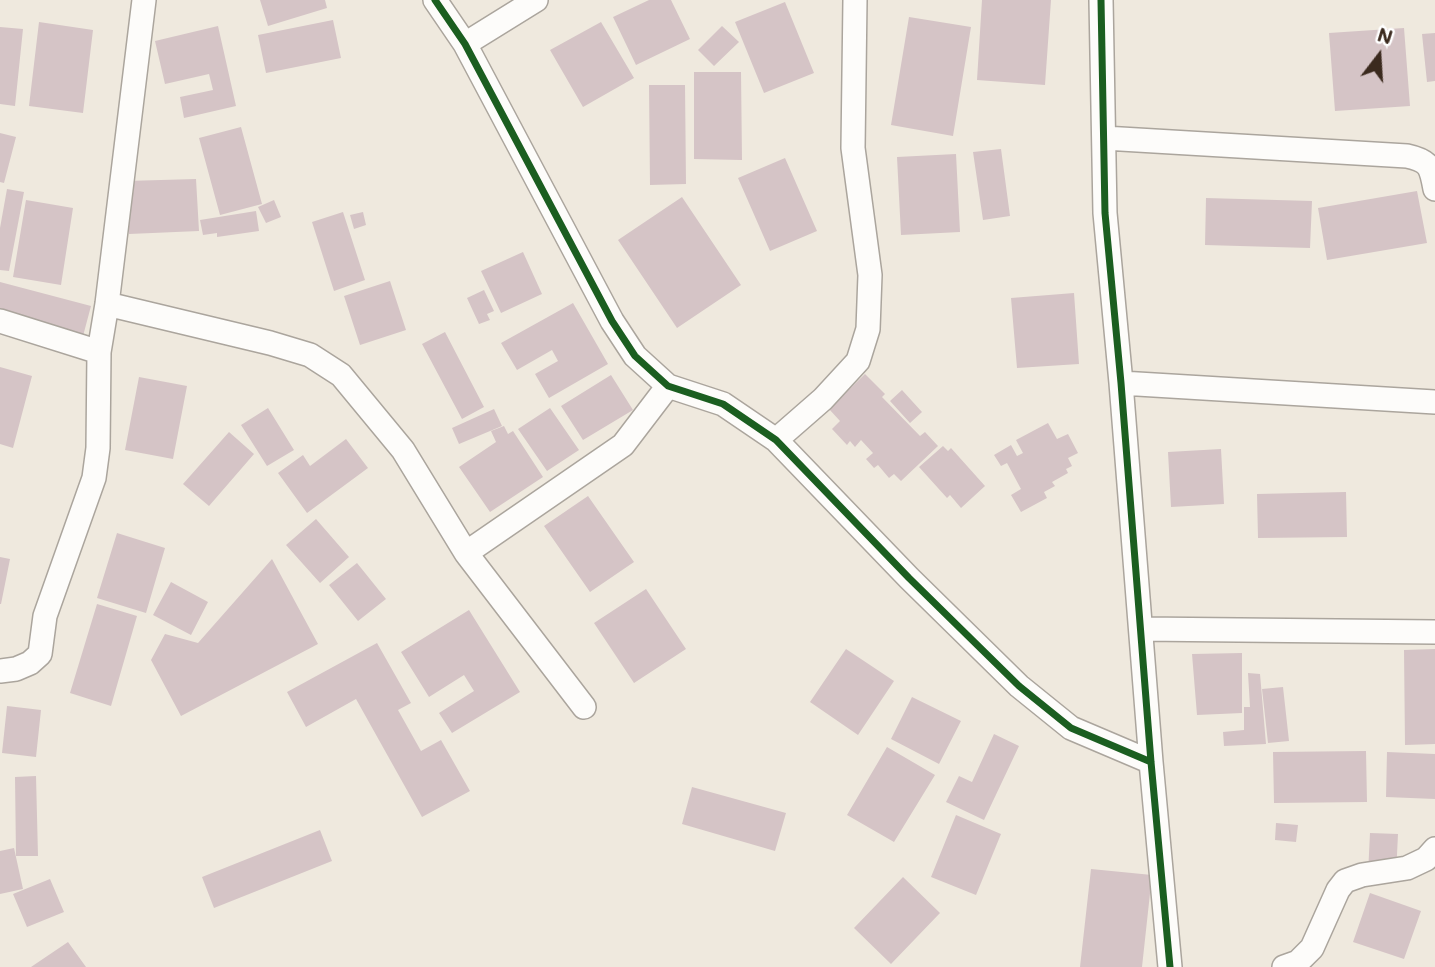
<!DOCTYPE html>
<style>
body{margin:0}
#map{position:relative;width:1435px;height:967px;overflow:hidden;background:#efe9de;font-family:Mali,sans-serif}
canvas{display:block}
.north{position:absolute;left:1344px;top:21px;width:70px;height:70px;-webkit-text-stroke:5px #fff;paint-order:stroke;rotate:17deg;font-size:19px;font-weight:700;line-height:28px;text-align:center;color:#3b2a1e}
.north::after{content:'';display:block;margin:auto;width:24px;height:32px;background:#3b2a1e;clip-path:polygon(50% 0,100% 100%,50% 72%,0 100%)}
</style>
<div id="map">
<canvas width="1435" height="967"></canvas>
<div class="north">N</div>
</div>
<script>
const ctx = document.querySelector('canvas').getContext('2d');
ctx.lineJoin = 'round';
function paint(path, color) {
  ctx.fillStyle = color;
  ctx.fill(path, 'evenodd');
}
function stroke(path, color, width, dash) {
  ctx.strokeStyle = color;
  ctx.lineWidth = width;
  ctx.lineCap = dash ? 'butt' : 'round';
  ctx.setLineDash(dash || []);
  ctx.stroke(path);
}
const building = new Path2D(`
 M260 0H325L327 8 268 26Z
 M649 0H671L690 39 636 65 613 17Z
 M982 0H1051L1045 85 977 80Z
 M785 2 814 73 764 93 735 22Z
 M909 17 971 27 953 136 891 125Z
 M333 20 341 58 266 73 258 35Z
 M39 22 93 30 83 113 29 106Z
 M601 22 634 78 583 107 550 50Z
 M218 26 236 106 184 118 180 97 213 90 209 74 165 84 155 41Z
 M722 26 739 42 714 66 698 50Z
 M0 27 23 29 15 106 0 104Z
 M1404 28 1410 106 1335 111 1329 33Z
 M1435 33V81L1427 82 1422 34Z
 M694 72H741L742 160 694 159Z
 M649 85H685L686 184 650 185Z
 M241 127 262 204 220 215 199 138Z
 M0 133 16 137 4 183 0 182Z
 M1001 149 1010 216 983 220 973 152Z
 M956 154 960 232 901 235 897 157Z
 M785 158 817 231 770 251 738 178Z
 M196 179 199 231 129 234 126 181Z
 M7 189 24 192 9 271 0 270V228Z
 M1417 191 1427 243 1327 260 1318 208Z
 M682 197 741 285 677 328 618 240Z
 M1206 198 1312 201 1310 248 1205 245Z
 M26 200 73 208 61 285 13 277Z
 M274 200 281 217 266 223 258 207Z
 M256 211 259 231 217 237V233L203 235 200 220Z
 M343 212 365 280 334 291 312 222Z
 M363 212 366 225 354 229 350 215Z
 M523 252 542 294 501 313 481 271Z
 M390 281 406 330 360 345 344 296Z
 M0 282 91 306 83 336 0 314Z
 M484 290 494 311 487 314 490 320 479 324 467 298Z
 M1074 293 1079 364 1017 368 1011 298Z
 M573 303 608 364 549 398 535 374 558 361 552 350 517 370 501 343Z
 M445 332 484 407 462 419 422 344Z
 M0 367 32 376 13 448 0 444Z
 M865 374 885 394 882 397 920 436 925 432 938 446 901 481 894 474 889 478 878 465 874 468 866 459 873 453 861 440 855 447 850 441 847 445 832 429 840 421 829 409Z
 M611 375 633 410 583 440 561 406Z
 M139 377 187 386 173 459 125 450Z
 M902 390 922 412 910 423 890 401Z
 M268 408 294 450 267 466 241 425Z
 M550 408 579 450 547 471 518 429Z
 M494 409 502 426 459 444 452 428Z
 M1048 423 1057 439 1068 434 1078 453 1068 458 1072 466 1066 469 1068 473 1052 482 1055 486 1044 492 1047 498 1021 512 1011 495 1021 489 1007 463 1001 466 994 455 1011 445 1017 456 1023 453 1016 440Z
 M504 426 508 434 513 431 543 477 490 512 459 467 496 442 491 431Z
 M229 432 254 454 209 506 183 484Z
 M346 439 368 468 307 513 278 473 303 455 310 466Z
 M943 446 948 451 951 448 985 486 961 508 950 495 947 498 919 467Z
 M1221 449 1224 504 1171 507 1168 452Z
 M1346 492 1347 537 1258 538 1257 494Z
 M588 496 634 562 590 592 544 526Z
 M316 519 349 557 320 583 286 545Z
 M117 533 165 548 146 613 97 598Z
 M0 557 10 559 1 604H0Z
 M272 559 318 644 181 716 151 660 165 634 198 643Z
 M357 563 386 599 358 621 329 585Z
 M171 582 208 602 191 635 153 615Z
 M646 589 686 649 634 683 594 623Z
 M97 604 137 616 111 706 70 693Z
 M469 610 520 692 452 733 439 713 474 691 464 675 429 697 401 652Z
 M377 643 411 703 398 710 421 751 441 740 470 791 422 817 356 699 306 727 287 692Z
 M846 649 894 681 858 735 810 702Z
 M1435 649V744L1405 745 1404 650Z
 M1242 653V713L1197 715 1192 654Z
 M1248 673 1260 674 1266 744 1224 746 1223 732 1244 730V707H1250Z
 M1283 687 1289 741 1268 743 1262 689Z
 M912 697 961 721 939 764 891 739Z
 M7 706 41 710 36 757 2 753Z
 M994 734 1019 746 984 820 946 802 959 776 972 782Z
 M887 747 935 775 894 842 847 815Z
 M1366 751 1367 802 1274 803 1273 752Z
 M1387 752 1435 754V799L1386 797Z
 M36 776 38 856H16L15 777Z
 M692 787 786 813 775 851 682 824Z
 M956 815 1001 834 976 895 931 877Z
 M1276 823 1298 825 1296 842 1275 840Z
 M320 830 332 861 214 908 202 877Z
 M1370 833 1398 834 1396 875 1368 874Z
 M14 848 23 889 0 894V851Z
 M1091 869 1152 875 1142 967H1080Z
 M903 877 940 913 891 964 854 928Z
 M50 879 64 912 27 927 13 894Z
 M1370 893 1421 911 1404 959 1353 942Z
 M68 942 86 967H31Z`);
const minor = new Path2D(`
 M435 0 465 44 612 321 635 356 668 386 723 404 776 440 909 578 1019 686 1071 728 1151 762
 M1101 0 1105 213 1121 383 1151 762 1170 967
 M465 44 536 0
 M1104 138 1407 156C1430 161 1431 167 1435 189
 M107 304 270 343 310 355 341 375 403 450 466 553 584 707
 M0 321 99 352
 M1121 383 1435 402
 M776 440 823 399 858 361 868 329 870 275 853 148 855 0
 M466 553 623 445 668 386
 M1141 629 1435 632
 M0 671 16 669 30 663 40 654 45 616 94 478 98 448 99 352 107 304 144 0
 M1284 967 1298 962 1312 948 1338 890 1345 881 1362 875 1407 868 1426 859 1435 849`);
const cycleway = new Path2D(`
 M435 0 465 44 612 321 635 356 668 386 723 404 776 440 909 578 1019 686 1071 728 1151 762
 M1101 0 1105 213 1121 383 1151 762 1170 967`);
paint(building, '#d5c4c6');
stroke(minor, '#aba59d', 26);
stroke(minor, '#fdfcfa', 23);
stroke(cycleway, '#1b5e20', 7);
</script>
